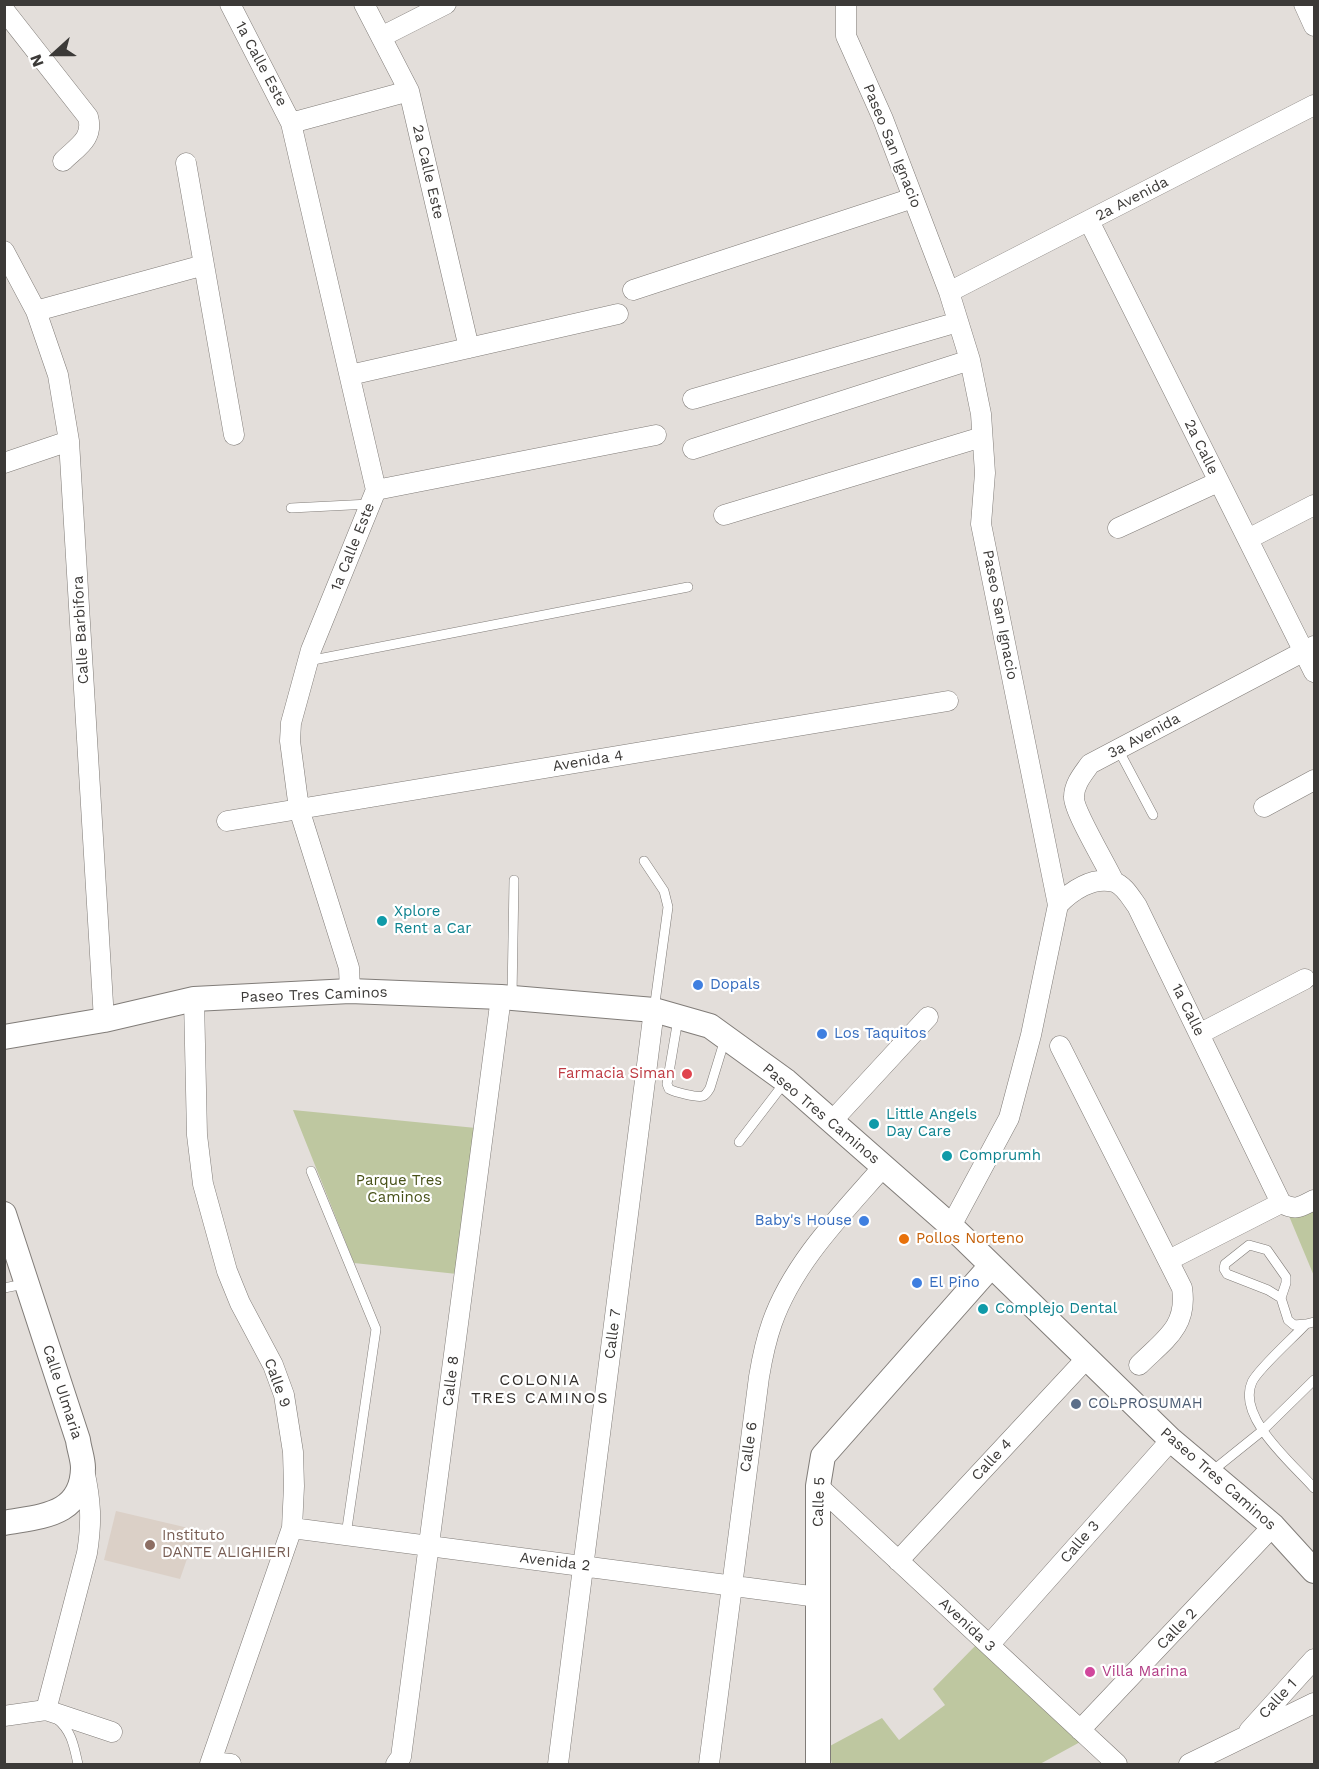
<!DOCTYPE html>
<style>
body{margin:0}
#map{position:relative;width:1319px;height:1769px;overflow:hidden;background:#e3deda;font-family:"Work Sans",sans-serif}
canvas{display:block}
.frame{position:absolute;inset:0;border:6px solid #3c3a38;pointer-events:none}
.north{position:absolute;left:24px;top:24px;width:60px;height:60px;-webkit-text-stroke:4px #fff;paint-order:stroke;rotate:249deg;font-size:16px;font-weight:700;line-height:24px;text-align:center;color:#3c3a38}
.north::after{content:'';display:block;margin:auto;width:21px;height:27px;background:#3c3a38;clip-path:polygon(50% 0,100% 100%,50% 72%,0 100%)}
</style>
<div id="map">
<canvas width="1319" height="1769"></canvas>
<div class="frame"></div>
<div class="north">N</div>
</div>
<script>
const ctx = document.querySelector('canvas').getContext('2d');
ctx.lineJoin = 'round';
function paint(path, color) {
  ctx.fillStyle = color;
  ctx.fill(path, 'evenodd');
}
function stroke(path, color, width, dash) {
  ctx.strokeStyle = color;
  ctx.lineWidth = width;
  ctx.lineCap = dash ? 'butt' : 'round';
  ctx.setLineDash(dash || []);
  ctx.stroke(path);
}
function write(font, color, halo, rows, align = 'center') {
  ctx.font = font + ' "Work Sans",sans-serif';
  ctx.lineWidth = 4.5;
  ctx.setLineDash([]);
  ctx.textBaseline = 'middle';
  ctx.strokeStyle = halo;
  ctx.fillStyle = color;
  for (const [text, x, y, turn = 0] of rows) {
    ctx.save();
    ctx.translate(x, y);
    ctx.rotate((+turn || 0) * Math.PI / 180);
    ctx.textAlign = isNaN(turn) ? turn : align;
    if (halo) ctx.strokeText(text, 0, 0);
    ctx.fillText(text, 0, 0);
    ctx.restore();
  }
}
const built = new Path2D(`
 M116 1511 197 1530 180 1579 104 1560Z`);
const green = new Path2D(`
 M293 1110 476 1128 457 1274 354 1263Z
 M1314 1195V1276L1284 1204Z
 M978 1643 1082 1741 1040 1764H832L828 1747 882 1718 899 1740 945 1705 933 1689Z`);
const service = new Path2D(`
 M291 508 370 504
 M308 661 688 587
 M1118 749 1153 815
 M644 861 664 891 668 907 654 1010
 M512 996 514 880
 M678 1019 667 1084 669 1089C675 1092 697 1098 703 1096 707 1094 708 1091 710 1088L725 1039
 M739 1142 785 1082
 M311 1171 376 1329 346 1535
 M4 1288 24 1284
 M1281 1298 1268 1290 1227 1274 1224 1269 1225 1264 1249 1245 1267 1250 1286 1277V1283L1281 1298 1288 1320 1294 1325 1306 1324
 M1314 1322 1306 1324C1294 1337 1258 1369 1252 1382 1236 1417 1293 1464 1314 1488
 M1211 1472 1262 1431 1314 1380
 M57 1719C72 1731 74 1747 78 1764`);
const minor = new Path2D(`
 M230 4 291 123 376 490 311 650 291 723 290 741 299 809 349 968 350 991
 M364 4 409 91 469 348
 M846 4V36L883 119 949 292 970 360 981 414 985 473 981 524 1058 905 1031 1035 1009 1118 951 1226
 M1304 4 1314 26
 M4 10 88 117C94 139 77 147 63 161
 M381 37 446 4
 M291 123 409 91
 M186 163 234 435
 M1089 221 1314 672
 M4 251 36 311 58 375 69 441 104 1020
 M633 290 913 198
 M949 292 1314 105
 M36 311 204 265
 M350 375 618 314
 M693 399 958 322
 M693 449 970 360
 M4 463 69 441
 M376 490 656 435
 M724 515 982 437
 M1118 528 1218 482
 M1248 539 1314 505
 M1264 807 1314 780
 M227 821 948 701
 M1114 882C1107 866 1073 810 1074 797 1074 784 1083 774 1090 764L1314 646
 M1058 905C1071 891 1093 876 1114 882 1124 885 1131 898 1137 906L1281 1203
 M194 999 197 1135 203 1184 227 1271 240 1303 273 1365 284 1395 293 1452 294 1486 292 1528 210 1764
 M1199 1034 1305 979
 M1060 1046 1182 1288C1188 1327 1164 1340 1139 1365
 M832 1121 928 1017
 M1281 1203C1296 1211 1300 1207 1314 1200
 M1169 1260 1281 1203
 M818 1486 1117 1764
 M292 1528 818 1597
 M898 1561 1086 1359
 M989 1645 1171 1440
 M46 1710 87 1553C92 1522 91 1501 84 1470
 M4 1716 46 1710 112 1732
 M1080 1730 1273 1526
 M1249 1731 1314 1659
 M211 1762 231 1764
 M396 1764 401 1757 501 997
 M558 1764 654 1010
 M709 1764 759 1377C762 1359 766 1340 772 1323 793 1263 842 1214 883 1167
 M1189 1764 1314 1703`);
const tertiary = new Path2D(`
 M4 1037 104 1020 194 999 350 991 501 997 654 1010 710 1026 786 1081 951 1226 1171 1440 1273 1526 1314 1571
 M4 1214 78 1440C79 1449 83 1459 83 1468 82 1516 41 1516 4 1523
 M818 1764V1486L823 1456 990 1267`);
const markers = [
 [382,921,6,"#0f9aa8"],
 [698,985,6,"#3f7fe0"],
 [822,1034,6,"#3f7fe0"],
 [687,1074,6,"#e0444e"],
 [874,1124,6,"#0f9aa8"],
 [947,1156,6,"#0f9aa8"],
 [864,1221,6,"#3f7fe0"],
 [904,1239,6,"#e8710a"],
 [917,1283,6,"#3f7fe0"],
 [983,1309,6,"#0f9aa8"],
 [1076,1404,6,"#5c6f8a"],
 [150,1545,6,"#8d6e63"],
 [1090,1672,6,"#d1479c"]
];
const streetNames = [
 ["1a Calle Este",261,64,62],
 ["Paseo San Ignacio",892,146,68],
 ["2a Calle Este",428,172,77],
 ["2a Avenida",1132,199,-27],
 ["2a Calle",1201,447,64],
 ["1a Calle Este",353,547,-68],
 ["Paseo San Ignacio",1000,615,79],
 ["Calle Barbifora",81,630,-93],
 ["3a Avenida",1144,736,-28],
 ["Avenida 4",588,761,-9],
 ["Paseo Tres Caminos",314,995,-2],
 ["1a Calle",1188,1010,64],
 ["Paseo Tres Caminos",821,1114,40],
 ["Calle 7",613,1334,-83],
 ["Calle 8",451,1381,-83],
 ["Calle 9",277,1383,70],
 ["Calle Ulmaria",62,1392,72],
 ["Calle 6",749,1447,-82],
 ["Calle 4",992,1460,-47],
 ["Paseo Tres Caminos",1218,1479,41],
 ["Calle 5",819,1502,-88],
 ["Calle 3",1080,1542,-49],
 ["Avenida 2",555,1562,7],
 ["Avenida 3",967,1625,43],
 ["Calle 2",1177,1629,-46],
 ["Calle 1",1278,1699,-47]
];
const cultureNames = [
 ["Xplore",394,912],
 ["Rent a Car",394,929],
 ["Little Angels",886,1115],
 ["Day Care",886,1132],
 ["Comprumh",959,1156],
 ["Complejo Dental",995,1309]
];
const shopNames = [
 ["Dopals",710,985],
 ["Los Taquitos",834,1034],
 ["Baby's House",852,1221,"right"],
 ["El Pino",929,1283]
];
const healthNames = [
 ["Farmacia Siman",675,1074]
];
const parkNames = [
 ["Parque Tres",399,1181],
 ["Caminos",399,1198]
];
const foodNames = [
 ["Pollos Norteno",916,1239]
];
const serviceNames = [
 ["COLPROSUMAH",1088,1404]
];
const educationNames = [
 ["Instituto",162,1536],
 ["DANTE ALIGHIERI",162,1553]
];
const hotelNames = [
 ["Villa Marina",1102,1672]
];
const neighbourhoodNames = [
 ["COLONIA",540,1380],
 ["TRES CAMINOS",540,1398]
];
paint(built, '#dbd0c7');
paint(green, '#bec7a0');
stroke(service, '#807c78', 10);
stroke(minor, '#807c78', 21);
stroke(tertiary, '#807c78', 26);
stroke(service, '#fff', 9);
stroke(minor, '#fff', 20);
stroke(tertiary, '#fff', 24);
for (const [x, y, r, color] of markers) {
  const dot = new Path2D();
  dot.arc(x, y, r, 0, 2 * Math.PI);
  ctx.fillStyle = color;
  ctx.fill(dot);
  stroke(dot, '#fff', 2);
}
write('15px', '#3c3a38', '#fff', streetNames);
write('15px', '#0d838f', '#fff', cultureNames, 'left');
write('15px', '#366cbe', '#fff', shopNames, 'left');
write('15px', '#be3a42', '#fff', healthNames, 'right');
write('15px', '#475118', '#fff', parkNames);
write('15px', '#c56008', '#fff', foodNames, 'left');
write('15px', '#4e5e75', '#fff', serviceNames, 'left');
write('15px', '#785e54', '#fff', educationNames, 'left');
write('15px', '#b23c85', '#fff', hotelNames, 'left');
ctx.letterSpacing = '1.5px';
write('16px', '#34302d', '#fff', neighbourhoodNames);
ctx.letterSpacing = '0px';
</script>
